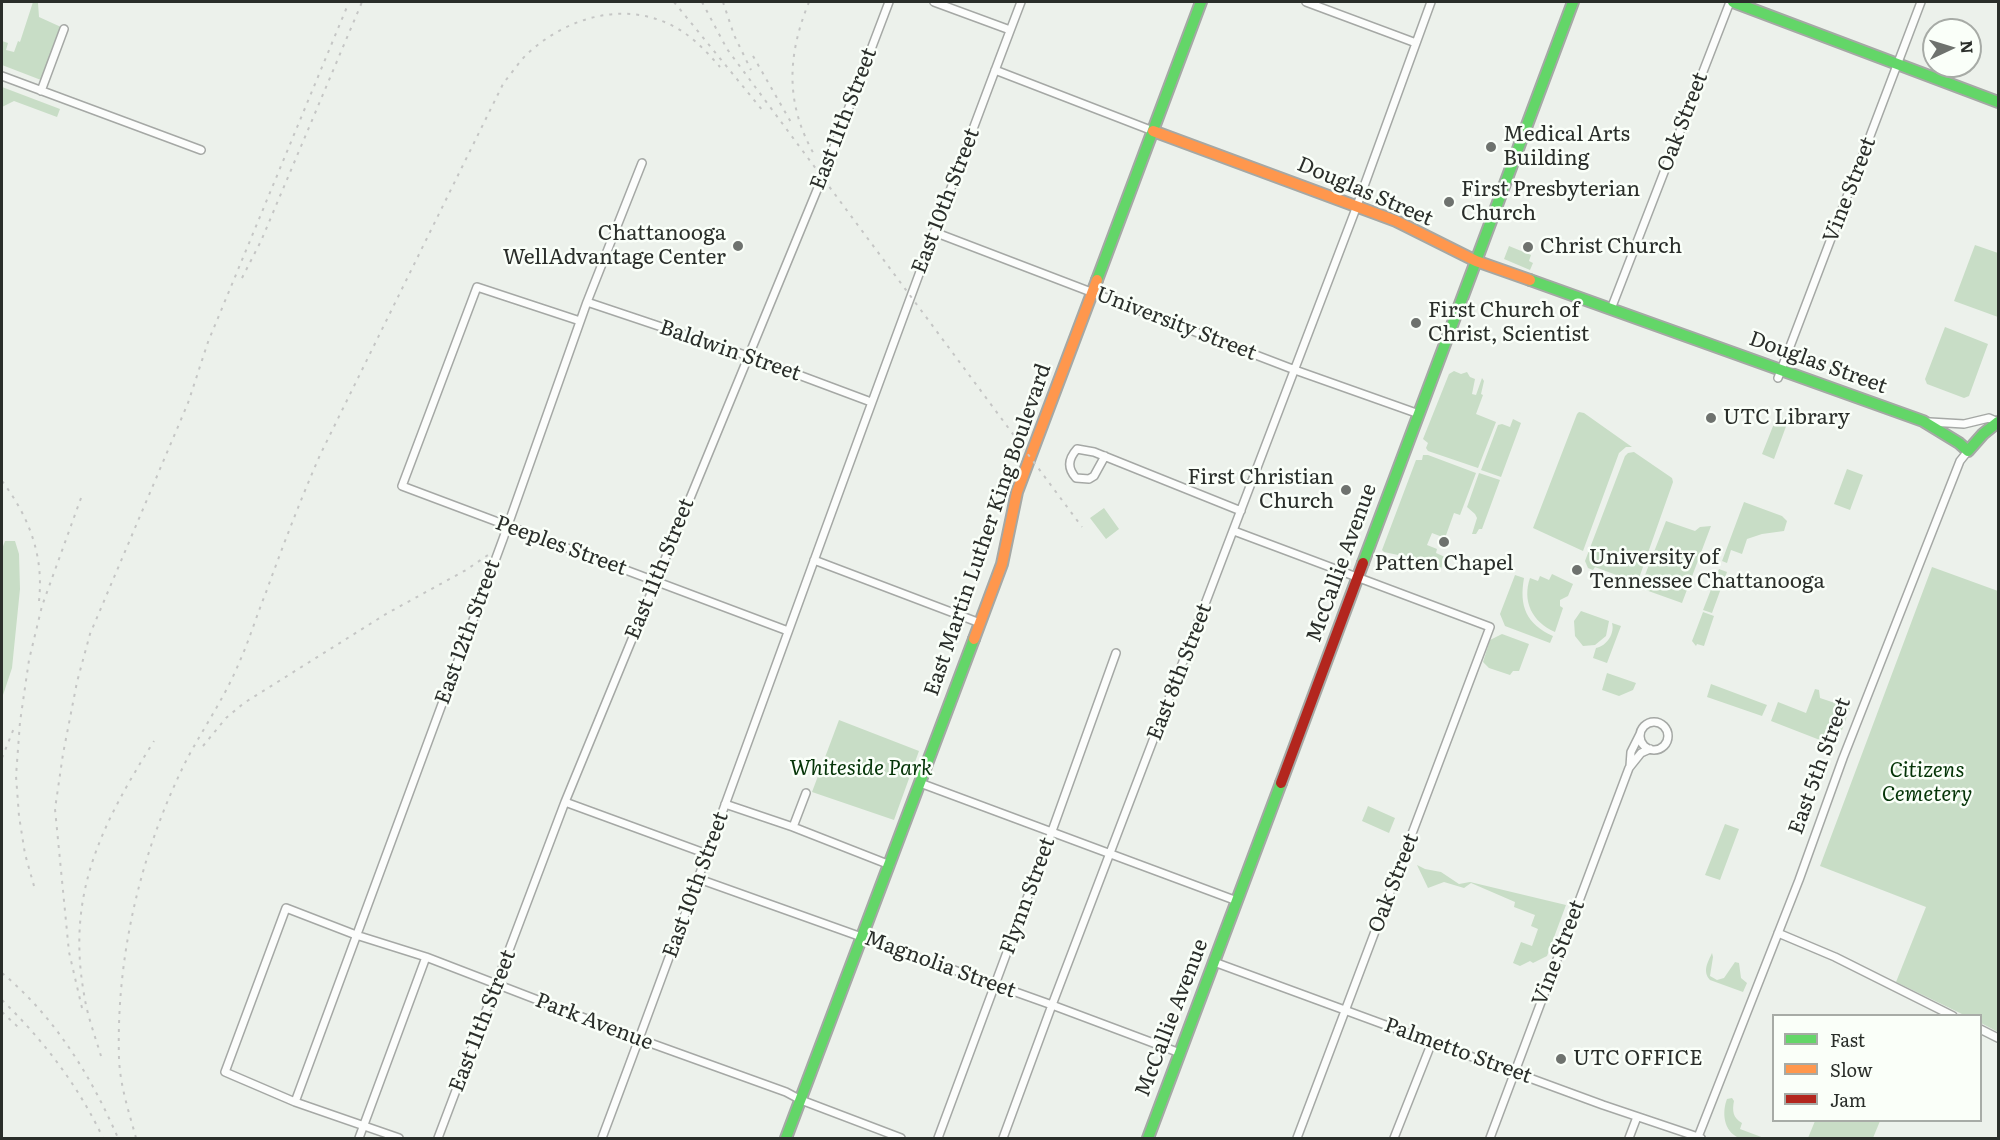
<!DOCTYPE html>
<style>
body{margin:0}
#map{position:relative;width:2000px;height:1140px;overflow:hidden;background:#ecf1eb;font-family:Literata,serif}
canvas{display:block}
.frame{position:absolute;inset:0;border:3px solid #2a2e2a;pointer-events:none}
.legend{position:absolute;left:1772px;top:1014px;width:210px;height:108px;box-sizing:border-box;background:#fafff9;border:2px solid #a7aba6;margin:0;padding:8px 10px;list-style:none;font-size:18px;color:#2a2e2a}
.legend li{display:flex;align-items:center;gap:12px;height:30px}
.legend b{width:30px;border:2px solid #a7aba6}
.north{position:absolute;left:1922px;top:18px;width:60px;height:60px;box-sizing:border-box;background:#fafff9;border:2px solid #a7aba6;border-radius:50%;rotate:86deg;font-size:16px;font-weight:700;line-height:24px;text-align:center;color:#2a2e2a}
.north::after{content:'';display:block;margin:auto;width:21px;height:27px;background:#6e726e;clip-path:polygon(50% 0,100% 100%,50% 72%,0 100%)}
</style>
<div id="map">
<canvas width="2000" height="1140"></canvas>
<div class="frame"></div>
<ul class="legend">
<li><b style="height:8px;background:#63d668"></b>Fast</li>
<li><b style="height:8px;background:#ff974d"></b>Slow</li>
<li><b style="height:8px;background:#b3261e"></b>Jam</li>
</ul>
<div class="north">N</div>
</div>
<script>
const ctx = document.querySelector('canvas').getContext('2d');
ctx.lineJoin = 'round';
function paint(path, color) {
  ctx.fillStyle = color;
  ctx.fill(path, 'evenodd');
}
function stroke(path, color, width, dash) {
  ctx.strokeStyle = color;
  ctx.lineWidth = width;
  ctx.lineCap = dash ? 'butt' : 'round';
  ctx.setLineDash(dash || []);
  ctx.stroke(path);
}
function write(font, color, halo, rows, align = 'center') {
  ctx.font = font + ' Literata,serif';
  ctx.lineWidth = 5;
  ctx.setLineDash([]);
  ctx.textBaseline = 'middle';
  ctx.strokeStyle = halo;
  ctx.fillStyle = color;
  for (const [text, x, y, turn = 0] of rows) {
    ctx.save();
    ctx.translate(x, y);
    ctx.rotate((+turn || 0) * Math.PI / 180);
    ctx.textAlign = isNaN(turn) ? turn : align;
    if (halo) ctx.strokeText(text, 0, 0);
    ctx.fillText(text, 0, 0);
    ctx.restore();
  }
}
const green = new Path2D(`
 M33 2 38 3 39 17 61 27 41 80 2 65V41L8 43 6 50 14 52 18 41 20 42Z
 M2 87 60 109 57 117 14 101 2 107Z
 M1975 245 1998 253V317L1954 301Z
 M1509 246 1531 255 1529 261 1533 263 1530 270 1504 259Z
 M1945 327 1988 344 1969 396 1964 398 1927 384 1925 379Z
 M1454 371 1461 374 1467 372 1470 377 1475 379 1472 394 1476 395 1482 378 1484 381 1481 394 1483 395 1476 414 1496 422 1478 468 1428 451 1426 448 1428 443 1423 439 1449 374Z
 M1579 412 1584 413 1632 447H1626L1619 453 1583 551 1533 528 1577 414Z
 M1777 416 1788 421 1774 459 1762 454Z
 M1513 419 1521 423 1501 477 1481 470 1498 425 1502 424 1510 427Z
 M1634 452 1672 478 1673 482 1638 581 1632 584 1626 582 1627 579 1595 567 1593 570 1588 568 1585 561 1625 456 1628 453Z
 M1423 455H1428L1476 473 1460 515 1454 513 1445 538 1432 533 1427 545 1437 549 1436 553 1445 557 1441 569 1399 553 1398 555 1384 552 1382 550 1416 460H1422Z
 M1847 469 1863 475 1850 510 1834 504Z
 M1479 473 1500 480 1482 529H1479L1476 534H1472L1477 518 1475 514 1467 507Z
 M1744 502 1782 516 1787 521 1784 531 1762 534 1747 539 1742 554 1731 550 1727 563 1722 561Z
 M1104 508 1119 529 1106 539 1090 518Z
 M1666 521 1695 531 1700 527 1711 526 1682 603 1640 588Z
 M5 541H15L19 554 20 589 12 668 2 698V549Z
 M1932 567 1998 591V1032L1981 1023 1980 1016 1964 1015 1896 982 1926 907 1820 866Z
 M1719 569 1727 572 1712 613 1703 610Z
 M1552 574 1573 584 1568 596 1560 600V606L1563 608 1555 632C1532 622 1522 601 1530 578L1538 581 1540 576 1549 580Z
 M1515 575 1524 578C1519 606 1526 624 1553 636L1550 643 1505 626 1500 614Z
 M1581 611 1609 621 1606 636 1595 645 1583 646 1575 636 1574 621Z
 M1703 612 1714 616 1704 646 1697 644 1696 646 1692 641Z
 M1612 623 1621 626 1607 663 1593 658 1596 648C1607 646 1615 633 1612 623Z
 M1502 634 1529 644 1519 671H1513L1510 675 1489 668 1483 662 1490 640Z
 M1607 673 1636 683 1633 690 1619 696 1602 690Z
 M1711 684 1767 705 1762 716 1707 697Z
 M1815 689 1819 690 1820 698 1850 708 1841 733 1830 734 1825 742 1771 721 1778 702 1806 713Z
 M839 720 919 751 894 820 812 792Z
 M1368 806 1395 818 1389 833 1362 821Z
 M1725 824 1739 829 1720 880 1705 875Z
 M1417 865 1425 869 1441 872 1459 884 1470 882 1566 905 1547 956 1533 963 1530 961 1520 966 1513 963 1521 942 1532 946 1538 929 1531 926 1535 915 1514 907 1515 902 1471 883 1464 888 1444 882 1428 888Z
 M1712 953 1713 957 1710 976 1717 980 1724 978 1735 962 1739 963 1741 978 1747 983 1743 992 1710 980C1702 971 1708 962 1712 953Z
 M1732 1098 1734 1101C1732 1111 1733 1118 1742 1123L1740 1129 1764 1138C1756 1139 1746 1140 1739 1138 1723 1131 1722 1112 1727 1099Z
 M1815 1121V1120L1880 1121 1873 1138H1808Z`);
const street = new Path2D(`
 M934 2 1010 30
 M1306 2 1416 43
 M995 70 1153 131
 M2 76 201 150
 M41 91 64 29
 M934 232 1295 370 1419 414
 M587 302 748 356 871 402
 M1611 309 1730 2
 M580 321 477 287 402 486 788 631
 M1778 378 1921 2
 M1930 422 1964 424 1989 418 1998 422
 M1105 456 1094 476 1089 479 1076 478C1067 468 1068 459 1077 449L1094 452 1241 511
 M1234 531 1490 627 1297 1138
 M814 560 980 623
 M1640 736a14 14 0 1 1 28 0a14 14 0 1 1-28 0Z
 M1630 766 1631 752 1640 734
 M920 783 1237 901
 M565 802 707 854
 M725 804 793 827 890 865
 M793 827 806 793
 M699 879 1052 1005 1180 1053
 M1778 933 1835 957 1953 1016
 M1214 962 1603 1105 1701 1138
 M1980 1029 1998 1038
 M295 1102 503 539 587 302 642 163
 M1698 1137 1799 880 1843 758 1960 461 1968 451
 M359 1138 426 957
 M399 1138 295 1102 225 1072 286 908 356 935 426 957 639 1039 786 1092 801 1100 901 1138
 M438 1138 565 802 824 173 889 2
 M602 1138C744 760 877 379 1021 2
 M938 1138 1052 831 1116 653
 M1003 1138 1052 1005 1355 211 1431 2
 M1394 1138 1432 1042
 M1490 1138 1629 768 1641 753 1650 749
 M1629 1138 1637 1117`);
const fast = new Path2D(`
 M1733 2 1998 102
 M1097 280 1201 2
 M1530 280 1923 421 1959 443 1968 451 1983 434 1998 422
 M1363 563 1573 2
 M786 1138 974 639
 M1148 1138 1281 783`);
const slow = new Path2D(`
 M1153 131 1396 221 1476 261 1530 280
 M974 639 1002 564 1017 492 1097 280`);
const jam = new Path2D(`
 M1281 783 1363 563`);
const rail = new Path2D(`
 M674 2 763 111
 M702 2 727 49 1082 527
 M723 2 734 35 751 70
 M809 2C787 56 785 104 815 156
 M753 56 792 124
 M242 278 261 241 362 2
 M2 481C29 517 44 555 39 601
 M203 746 226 718 244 703 386 614 466 570 488 555
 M2 758 14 728
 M34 886 25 854 19 816 16 776 20 722 29 660 42 606 81 498
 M2 973C55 1017 91 1076 118 1138
 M2 1000C43 1040 78 1085 103 1138
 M82 1008 69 952 55 809 63 754 77 682 90 634 188 403 208 342 349 2
 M2 1012 19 1028
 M101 1056C95 1036 87 1015 84 994 66 893 102 824 154 741
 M136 1138C129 1112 120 1086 119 1058 116 956 141 850 187 759 204 727 225 697 239 663 249 641 256 617 265 595 282 548 300 501 320 455L504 82C512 73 519 62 527 54 567 17 625 0 675 27 693 37 707 52 720 67`);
const markers = [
 [1491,147,6,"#6e726e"],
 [1449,202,6,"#6e726e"],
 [738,246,6,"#6e726e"],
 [1528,247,6,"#6e726e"],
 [1416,323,6,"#6e726e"],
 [1711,418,6,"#6e726e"],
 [1346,490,6,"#6e726e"],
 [1444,542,6,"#6e726e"],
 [1577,570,6,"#6e726e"],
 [1561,1059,6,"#6e726e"]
];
const streetNames = [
 ["East 11th Street",844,119,-69],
 ["Oak Street",1683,122,-69],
 ["Vine Street",1850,190,-69],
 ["Douglas Street",1365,192,23],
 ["East 10th Street",946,201,-69],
 ["University Street",1176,324,21],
 ["Baldwin Street",730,351,19],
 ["Douglas Street",1818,363,20],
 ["East Martin Luther King Boulevard",988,530,-71],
 ["Peeples Street",561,546,20],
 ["McCallie Avenue",1342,563,-70],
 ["East 11th Street",660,569,-68],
 ["East 12th Street",468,632,-70],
 ["East 8th Street",1180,672,-69],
 ["East 5th Street",1820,766,-70],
 ["Oak Street",1394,883,-69],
 ["East 10th Street",696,885,-70],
 ["Flynn Street",1028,896,-70],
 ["Vine Street",1559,953,-69],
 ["Magnolia Street",940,965,20],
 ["McCallie Avenue",1172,1018,-69],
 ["East 11th Street",483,1021,-69],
 ["Park Avenue",594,1022,21],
 ["Palmetto Street",1458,1051,20]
];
const poiNames = [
 ["Medical Arts",1503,135],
 ["Building",1503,159],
 ["First Presbyterian",1461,190],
 ["Church",1461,214],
 ["Chattanooga",726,234,"right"],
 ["WellAdvantage Center",726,258,"right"],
 ["Christ Church",1540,247],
 ["First Church of",1428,311],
 ["Christ, Scientist",1428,335],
 ["UTC Library",1723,418],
 ["First Christian",1334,478,"right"],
 ["Church",1334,502,"right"],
 ["University of",1589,558],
 ["Tennessee Chattanooga",1589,582],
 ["Patten Chapel",1444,564,"center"],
 ["UTC OFFICE",1573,1059]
];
const parkNames = [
 ["Whiteside Park",861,769],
 ["Citizens",1927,771],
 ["Cemetery",1927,795]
];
paint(green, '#c8ddc6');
stroke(street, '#a5a8a5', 10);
stroke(fast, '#a5a8a5', 14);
stroke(slow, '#a5a8a5', 14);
stroke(jam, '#a5a8a5', 14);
stroke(street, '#fcfdfc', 7);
stroke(fast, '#63d668', 10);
stroke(slow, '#ff974d', 10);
stroke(jam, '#b3261e', 10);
stroke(rail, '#c5c6c5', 2, [3, 6]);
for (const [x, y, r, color] of markers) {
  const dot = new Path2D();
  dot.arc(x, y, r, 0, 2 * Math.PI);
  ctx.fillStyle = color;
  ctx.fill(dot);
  stroke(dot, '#fafff9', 2);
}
write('21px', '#2a2e2a', '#fafff9', streetNames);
write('21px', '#2a2e2a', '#fafff9', poiNames, 'left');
write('italic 21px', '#043407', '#fafff9', parkNames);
</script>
